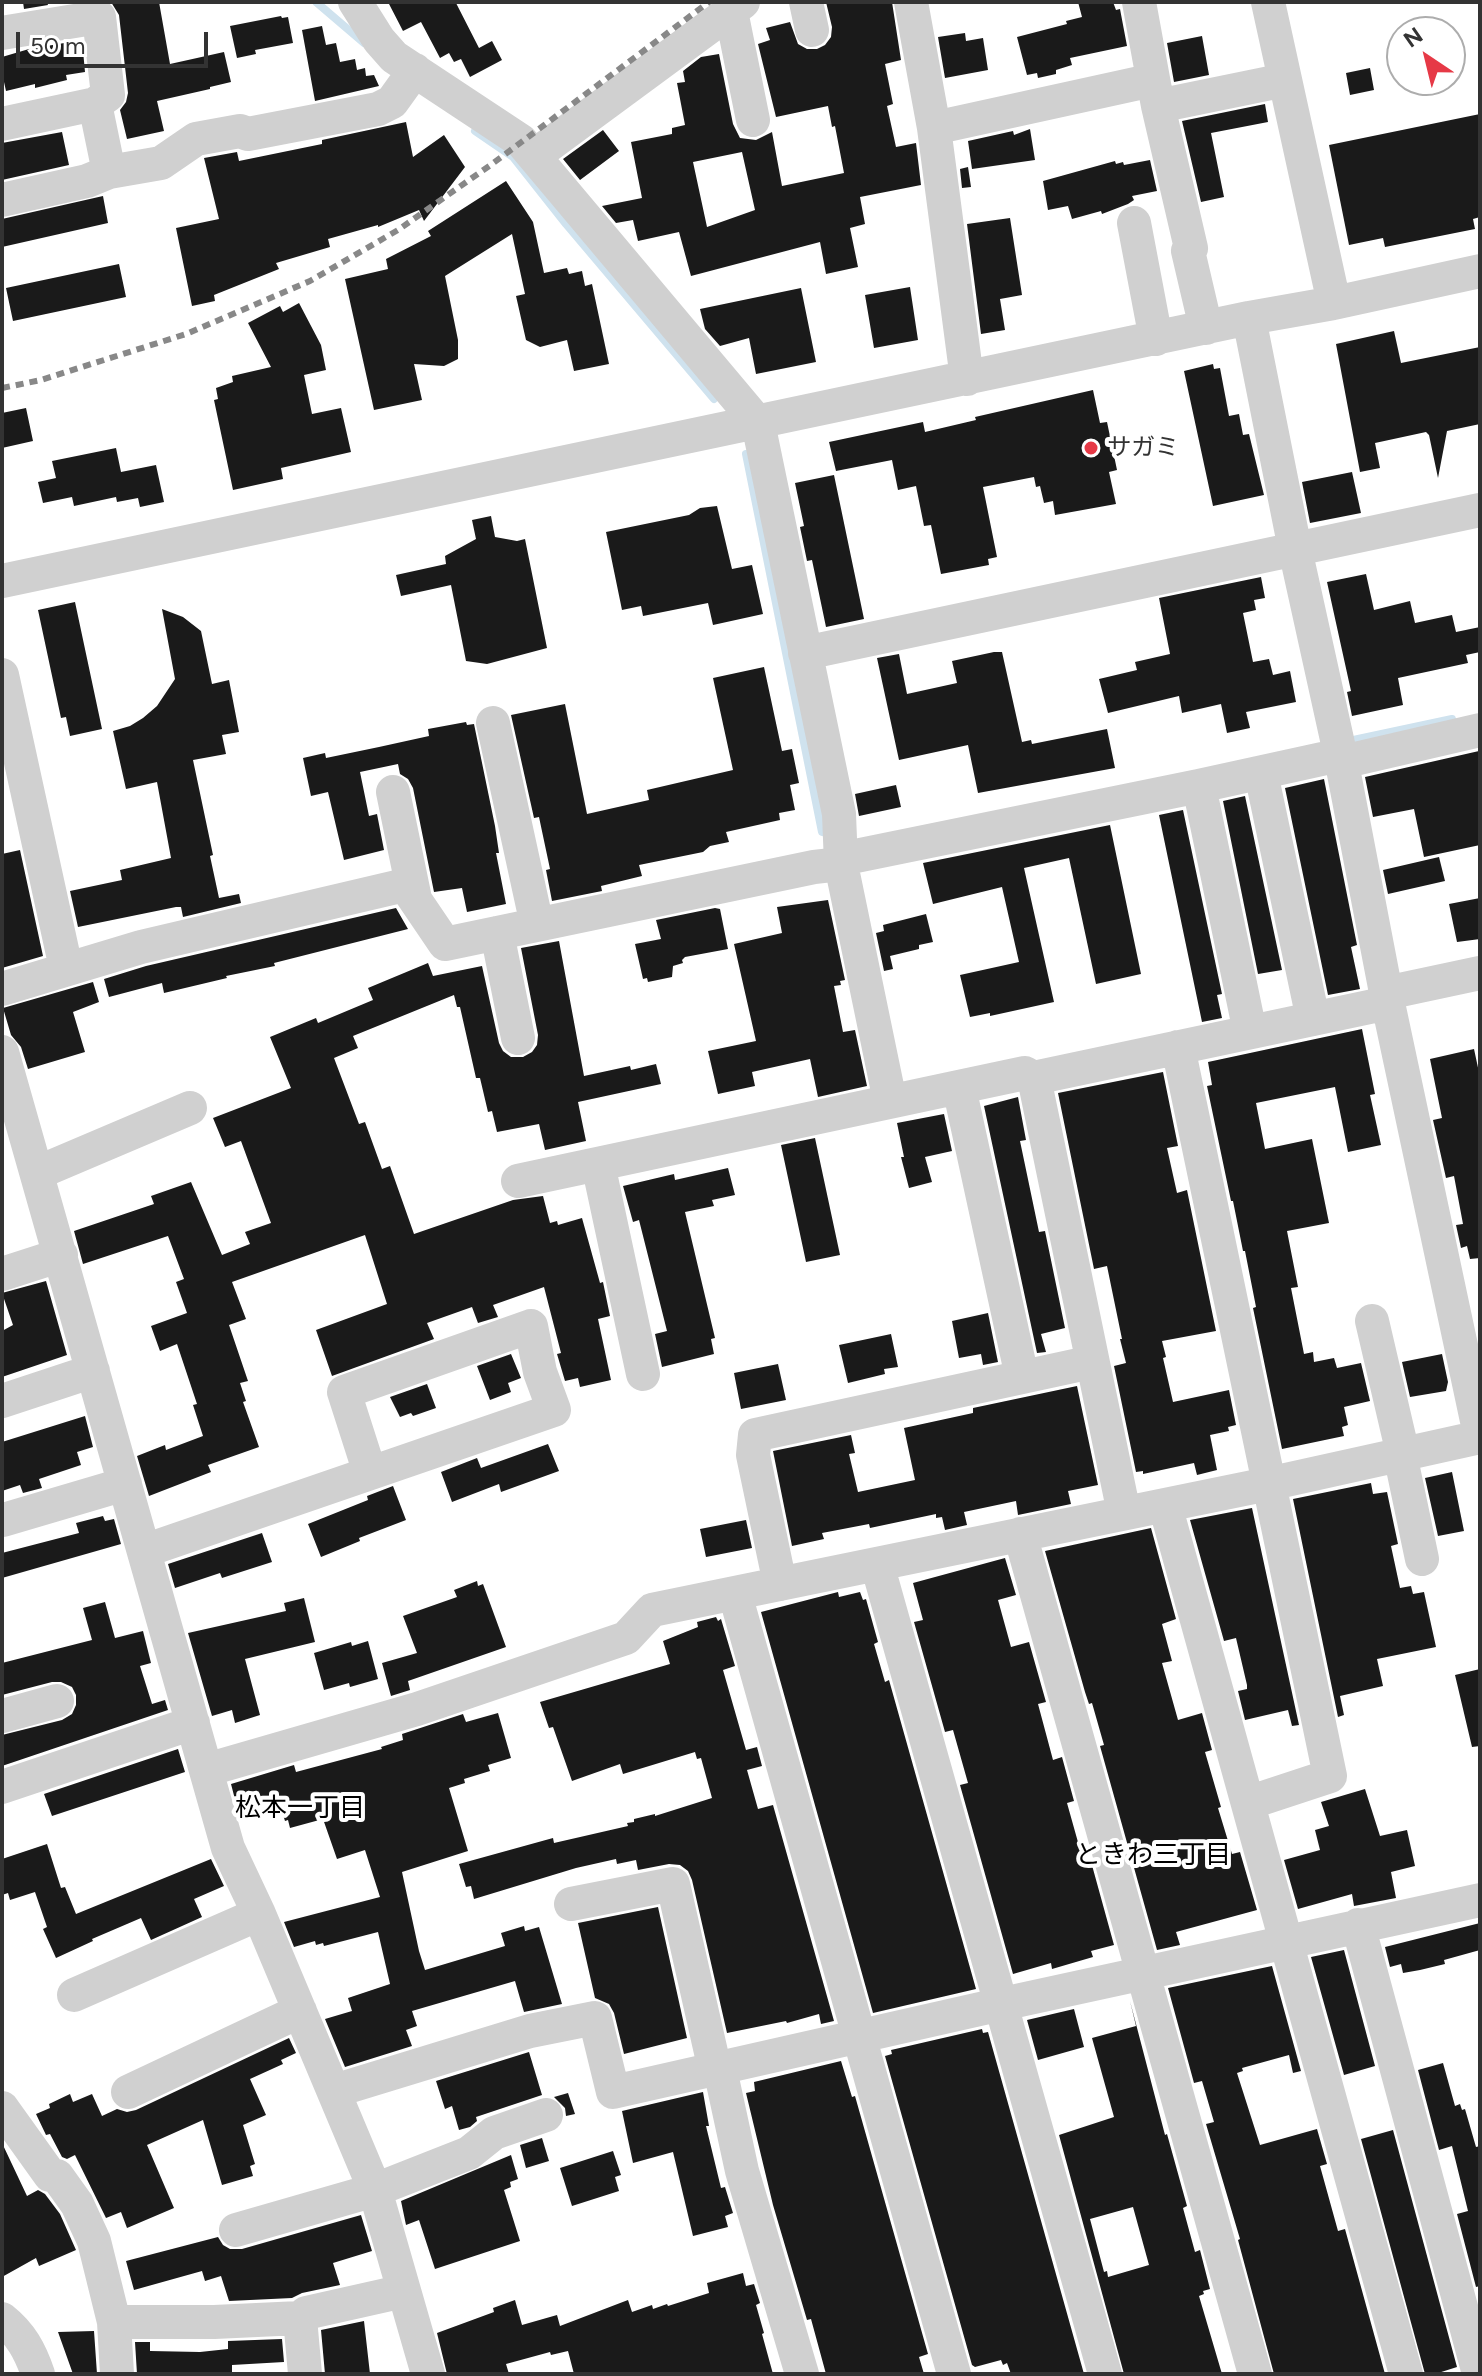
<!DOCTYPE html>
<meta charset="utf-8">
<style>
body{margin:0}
#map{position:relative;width:1482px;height:2376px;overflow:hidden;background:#fff;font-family:Figtree,sans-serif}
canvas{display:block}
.frame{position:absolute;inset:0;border:4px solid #333;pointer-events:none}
.north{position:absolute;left:1386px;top:16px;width:80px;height:80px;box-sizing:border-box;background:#fff;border:2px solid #adadad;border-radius:50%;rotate:325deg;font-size:22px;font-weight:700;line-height:32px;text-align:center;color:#333}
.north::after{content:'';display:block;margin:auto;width:28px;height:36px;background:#e63946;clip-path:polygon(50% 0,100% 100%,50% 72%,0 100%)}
.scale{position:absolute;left:16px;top:32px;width:192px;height:36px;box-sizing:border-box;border:4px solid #333;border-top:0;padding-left:10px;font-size:24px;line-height:28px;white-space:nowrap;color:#333;-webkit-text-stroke:6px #fff;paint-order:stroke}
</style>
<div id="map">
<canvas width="1482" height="2376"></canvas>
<div class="frame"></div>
<div class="north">N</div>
<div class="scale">50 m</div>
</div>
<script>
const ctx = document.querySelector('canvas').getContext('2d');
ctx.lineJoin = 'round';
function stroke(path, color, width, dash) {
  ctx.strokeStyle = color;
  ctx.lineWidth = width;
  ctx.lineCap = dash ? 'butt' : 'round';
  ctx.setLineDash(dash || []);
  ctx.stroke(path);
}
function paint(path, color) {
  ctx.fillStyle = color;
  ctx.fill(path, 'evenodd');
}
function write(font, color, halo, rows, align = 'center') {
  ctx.font = font + ' Figtree,"Noto Sans JP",sans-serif';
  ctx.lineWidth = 8;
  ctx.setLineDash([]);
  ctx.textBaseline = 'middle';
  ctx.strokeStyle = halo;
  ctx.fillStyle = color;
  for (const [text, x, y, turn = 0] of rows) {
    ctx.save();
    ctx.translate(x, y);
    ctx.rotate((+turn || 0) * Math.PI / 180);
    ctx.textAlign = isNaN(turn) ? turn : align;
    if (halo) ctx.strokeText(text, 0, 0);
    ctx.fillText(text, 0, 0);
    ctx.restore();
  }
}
const stream = new Path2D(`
 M316 2 364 43
 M475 131 513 157 566 224 714 399
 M746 454 822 832 833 835
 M1344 742 1452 719`);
const building = new Path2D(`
 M23 2H47L48 5 24 9Z
 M111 2H159L170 64 224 52 231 82 210 87V89L157 101 164 131 127 139 120 110 126 102 128 93 119 15Z
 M388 2H458L456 3 479 48 492 41 502 60 470 77 461 59 454 62 449 53 440 58 421 22 403 31Z
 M826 2H892L901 60 885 64 893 104 887 106 896 147 916 143 921 185 860 197 865 224 850 228 858 267 826 274 820 242 691 276 679 232 638 241 633 220 616 223 602 206 642 198 631 142 672 134V128L685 125 677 83 685 82 683 71 701 57 719 54 733 124 740 138 756 140 772 132 782 186 844 173 835 126 832 127 828 106 776 117 758 44 770 40 766 28 790 22 798 44 807 49H817L825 45 831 37 832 27ZM742 152 755 210 707 227 693 162Z
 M1078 2H1113L1116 10 1120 9 1127 46 1070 58 1072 65 1056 70V74L1038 78 1037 73 1027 75 1017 37 1067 24 1066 21 1082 17Z
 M281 16 282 18 288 17 293 43 255 50 256 54 237 58 230 26Z
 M322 26 326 45 336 43 340 62 355 59 357 70 365 68 366 76 374 75 379 86 315 101 302 30Z
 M965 33 966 41 983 38 988 70 945 78 938 37Z
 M1202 36 1209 75 1174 82 1167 43Z
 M82 40 85 72 66 75 67 80 35 88V84L6 91 2 73V57L29 49Z
 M1370 68 1374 90 1350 95 1346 73Z
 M1265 104 1268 122 1211 133 1224 197 1201 202 1182 121Z
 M1480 114V217L1473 219 1475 229 1385 247 1383 238 1349 245 1329 145Z
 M406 122 413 157 444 135 465 167 424 221 419 210 378 227V225L328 239 330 247 276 263 279 269 214 295 215 301 192 306 176 228 219 219 204 158 237 152 239 161 322 144V140Z
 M1030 129 1035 160 972 169 968 141 1013 131 1014 135Z
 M603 130 619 151 580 180 563 159Z
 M62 132 69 165 2 180V143Z
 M1150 160 1157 191 1132 196 1134 200 1128 204 1102 214 1101 211 1072 219 1068 206 1048 210 1043 181 1115 161 1116 164 1123 162 1124 165Z
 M968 167 971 187 962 188 960 169Z
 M506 181 533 222 544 273 567 268 569 274 582 271 585 286 592 284 609 364 574 371 567 340 540 347 526 340 516 296 525 294 512 234 445 276 458 340V359L444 366 414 364 422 400 374 410 345 279 388 269 386 259 431 236 428 231Z
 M103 196 108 223 2 247V219Z
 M1010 218 1022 295 1000 299 1005 330 981 334 967 224Z
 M119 264 126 297 13 321 6 288Z
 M910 287 918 340 874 348 865 295Z
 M801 288 816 362 756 374 749 338 720 346 705 329 700 309Z
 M299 303 321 345 326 370 304 375 312 414 341 408 351 452 281 468 283 479 233 490 214 400 218 399 216 388 233 382 232 376 271 367 248 323 280 306 283 312Z
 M1394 331 1401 363 1480 347V424L1447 431 1438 478 1429 435 1426 432 1375 443 1380 468 1360 472 1336 344Z
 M1213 364 1214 369 1220 368 1229 416 1239 414 1243 435 1249 434 1264 495 1213 506 1184 371Z
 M1093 390 1100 423 1107 422 1117 470 1109 472 1116 504 1055 515 1053 501 1044 503 1040 486 1036 487 1034 477 983 487 997 557 988 559 989 565 941 574 931 525 924 526 916 486 898 490 892 460 836 471 829 442 923 422 925 432 976 420 975 417Z
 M26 408 33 441 2 448V413Z
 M116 448 121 472 156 465 164 502 140 507 138 498 117 502 116 497 74 506 72 497 43 503 38 482 56 478 52 461Z
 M1352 472 1361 513 1310 523 1302 482Z
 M834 475 864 619 826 627 812 560 807 561 800 527 804 526 795 483Z
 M717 506 732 569 752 565 763 614 713 625 708 603 643 616 641 606 622 610 606 532 689 515 700 508Z
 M491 516 495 537 517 541 525 539 547 648 487 664 466 661 451 585 401 596 396 575 446 564 445 556 476 539 472 520Z
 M1366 574 1374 610 1410 601 1415 623 1452 615 1456 632 1480 627V652L1466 655 1468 663 1398 678 1403 705 1352 716 1347 692 1351 691 1327 582Z
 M1261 577 1265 598 1254 600 1256 610 1243 613 1253 662 1269 659 1273 675 1290 671 1296 702 1246 712 1250 728 1227 733 1221 704 1182 713 1179 696 1108 713 1099 679 1137 670 1135 662 1170 654 1159 598Z
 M75 602 102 729 70 736 66 717 61 718 38 610Z
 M162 609 183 617 201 631 212 684 229 680 239 732 222 735 226 754 193 760 213 855 210 856 219 898 239 894 241 903 183 917 181 907H176L78 927 70 891 122 880 120 870 171 858 157 782 126 789 113 731 130 726 143 718 157 706 175 679Z
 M994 652H1002L1022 742 1031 740 1032 744 1107 729 1115 768 978 793 968 745 899 760 877 658 899 654 907 694 957 683 952 661Z
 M764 667 782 751 792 749 799 783 790 785 795 810 779 813 780 820 726 832 729 842 710 846 703 852 639 865 642 876 601 886 602 891 552 901 546 870 550 869 539 817 534 818 511 715 565 704 587 814 649 800 647 790 733 770 713 678Z
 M466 722 467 725 474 724 495 826 499 853H496L506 904 467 912 462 888 434 892 413 788 408 779 400 774 398 764 360 772 369 816 377 814 384 850 344 860 328 792 311 796 303 758 325 753 326 758 379 747 429 736 428 729Z
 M1479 751 1480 845 1424 857 1414 809 1373 817 1365 777Z
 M1324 779 1357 945 1351 947 1360 989 1328 995 1285 788Z
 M896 785 901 807 859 816 855 794Z
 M1245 796 1282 970 1258 974 1223 801Z
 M1183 810 1222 994 1217 995 1222 1018 1202 1022 1159 815Z
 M1110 825 1141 974 1096 984 1069 858 1024 868 1054 1002 990 1016V1013L970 1017 960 975 1019 962 1002 887 933 904 923 863Z
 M20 850 43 956 2 968V854Z
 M1439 857 1445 881 1388 894 1383 870Z
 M1480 898V939L1457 942 1449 904Z
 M828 900 845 980 840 981 841 985 834 986 843 1032 855 1030 867 1086 818 1097 810 1059 752 1072 755 1086 718 1094 708 1051 756 1041 734 944 782 933 777 907Z
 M396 908 408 929 274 963 275 966 226 976 227 978 164 993 162 983 109 997 104 979 146 966Z
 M715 908 720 909 728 949 685 957 682 960 683 963 673 966 672 977 648 982 647 978 643 979 635 944 661 939 656 920Z
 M926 914 933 942 919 945V949L890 956 893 969 884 971 876 933 884 931 883 925Z
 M559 941 584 1076 630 1066 631 1070 656 1064 661 1084 578 1102 586 1141 545 1150 539 1124 497 1132 492 1111 488 1112 480 1078H476L460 1007H457L454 995 353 1036 358 1048 334 1058 359 1124 365 1122 382 1169 390 1166 414 1234 513 1200 543 1196 550 1223 557 1221 558 1225 582 1218 600 1283 603 1282 610 1316 598 1319 611 1380 580 1387 578 1378 565 1381 557 1354 561 1353 544 1287 493 1305 498 1317 478 1323 472 1307 427 1323 434 1339 332 1376 316 1330 387 1304 365 1235 232 1282 246 1319 229 1325 248 1381 240 1383 246 1401 243 1402 259 1447 208 1465 211 1472 149 1496 137 1456 165 1445 166 1450 203 1436 193 1405 197 1404 177 1344 160 1351 151 1326 187 1313 176 1282 184 1279 168 1236 83 1264 74 1231 154 1204 151 1196 191 1182 222 1255 250 1244 245 1232 271 1223 241 1141 225 1147 213 1118 291 1088 270 1037 316 1018 318 1023 373 1000 368 988 428 963 433 976 482 966 499 1043 503 1051 511 1057H523L532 1052 537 1045 538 1035 521 948Z
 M93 982 99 1002 73 1012 85 1052 28 1069 21 1047 11 1035 3 1008Z
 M1362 1029 1375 1094 1370 1095 1381 1145 1348 1152 1335 1087 1256 1103 1265 1149 1312 1139 1329 1223 1287 1231 1298 1287 1291 1288 1304 1354 1313 1352 1314 1362 1334 1358 1337 1368 1361 1363 1370 1401 1344 1407 1348 1425 1342 1427 1344 1436 1282 1449 1253 1308 1256 1307 1245 1251H1243L1233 1201H1231L1207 1086 1212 1085 1208 1062Z
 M1474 1049 1480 1077V1258L1470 1259 1467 1246 1461 1248 1456 1225 1463 1224 1454 1176 1446 1178 1433 1120 1442 1118 1430 1059Z
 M1163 1072 1178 1146 1167 1148 1177 1193 1187 1190 1216 1331 1162 1341 1166 1357 1163 1358 1173 1402 1229 1390 1236 1425 1228 1427 1229 1431 1210 1435 1217 1470 1197 1475 1194 1463 1143 1474V1471L1136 1472 1114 1366 1126 1363 1120 1339H1122L1107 1266 1094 1269 1058 1093Z
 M1018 1097 1026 1140 1020 1141 1039 1232 1045 1231 1065 1328 1041 1334 1046 1352 1037 1353 984 1106Z
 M944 1114 952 1151 925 1157 932 1182 909 1188 901 1157H904L897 1123Z
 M815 1138 840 1255 806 1262 781 1145Z
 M728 1168 735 1195 712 1200 714 1206 685 1212 715 1338 711 1339 714 1354 662 1367 655 1334 667 1331 639 1220 633 1222 623 1186 674 1174 675 1180Z
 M46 1281 67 1355 2 1377V1331L13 1325 2 1293Z
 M988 1313 998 1362 983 1365 981 1354 959 1358 952 1321Z
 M891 1334 898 1367 884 1369 885 1374 848 1383 839 1345Z
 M511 1354 521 1378 508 1383 511 1392 490 1400 477 1366Z
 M1442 1354 1448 1382 1446 1391 1410 1397 1402 1362Z
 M778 1364 786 1400 741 1409 734 1373Z
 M427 1384 436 1408 413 1416 411 1413 400 1417 390 1397Z
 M1077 1386 1098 1485 1068 1491 1071 1504 1018 1515 1016 1501 964 1512 967 1525 945 1530 942 1517 936 1518V1514L870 1528 869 1524 822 1533 824 1539 792 1546 773 1451 851 1435 855 1453 849 1454 858 1492 915 1480 904 1428 973 1413V1408Z
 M85 1416 93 1447 77 1452 81 1465 39 1479 42 1488 23 1493 20 1485 2 1491V1442Z
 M548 1444 559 1471 501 1492 499 1484 452 1502 441 1472 477 1458 481 1468Z
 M1452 1472 1464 1531 1438 1536 1425 1478Z
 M1371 1483 1373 1494 1387 1492 1398 1544 1391 1546 1400 1588 1411 1586 1413 1594 1424 1592 1436 1647 1377 1659 1383 1686 1340 1696 1344 1715 1338 1717 1293 1499Z
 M393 1486 406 1520 359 1538 360 1541 321 1557 308 1524 368 1500 367 1496Z
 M1252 1508 1299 1725 1292 1726 1288 1710 1245 1720 1238 1691 1247 1689V1685L1236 1638 1224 1641 1190 1520Z
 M103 1516 105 1521 114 1519 121 1544 2 1578V1553L79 1533 76 1523Z
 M746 1520 752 1548 706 1557 700 1529Z
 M1151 1528 1176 1619 1162 1624 1172 1661 1162 1663 1178 1720 1202 1713 1212 1750 1205 1752 1221 1807 1218 1808 1232 1854 1240 1852 1257 1910 1176 1932 1180 1945 1157 1950 1100 1746 1104 1745 1092 1703 1089 1704 1085 1692 1045 1551Z
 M262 1533 272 1562 222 1578 220 1573 175 1588 168 1564Z
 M1005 1558 1016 1595 998 1600 1011 1647 1029 1642 1046 1702 1038 1704 1053 1760 1062 1757 1074 1801 1067 1803 1083 1860 1090 1858 1114 1945 1091 1951 1093 1957 1052 1969 1051 1963 1013 1974 960 1785 968 1783 953 1730 945 1732 914 1622 923 1620 913 1583Z
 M477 1581 478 1586 483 1584 506 1647 408 1681 410 1690 391 1696 382 1663 417 1653 403 1616 457 1597 454 1590Z
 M838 1592 839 1597 860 1592 863 1600 866 1599 878 1642 874 1644 885 1682 889 1680 976 1989 873 2013 761 1612Z
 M304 1598 315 1642 245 1659 260 1715 235 1723 232 1710 212 1716 188 1633 286 1611 284 1603Z
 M105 1602 115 1638 143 1631 151 1663 140 1666 152 1704 165 1700 168 1710 2 1766V1735L62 1720 72 1714 76 1705V1695L72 1687 61 1682H52L2 1695V1663L92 1640 83 1608Z
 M716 1617 718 1621 721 1619 735 1666 723 1670 746 1750 757 1747 762 1766 747 1770 758 1809 773 1805 834 2021 821 2024 819 2014 787 2023 786 2021 727 2033 692 1880 688 1871 680 1865 669 1864 638 1870 636 1860 617 1864 616 1859 576 1868 474 1899 471 1886 466 1887 459 1864 553 1838 554 1843 628 1826 627 1823 634 1822V1819L655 1814V1816L712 1798 701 1758 697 1759 695 1752 623 1774 620 1764 572 1781 553 1727 549 1728 540 1702 670 1664 663 1641 698 1627 697 1622Z
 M368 1641 378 1679 350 1687 349 1683 324 1690 314 1653 351 1642 352 1646Z
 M1480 1669V1746L1472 1747 1455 1675Z
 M498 1713 511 1758 488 1765 490 1771 464 1779 465 1783 449 1788 468 1851 402 1872 419 1951 425 1970 505 1946 501 1933 524 1926 525 1931 539 1927 562 2004 524 2012 515 1981 412 2011 417 2026 406 2030 412 2046 345 2067 325 2019 352 2011 348 1998 390 1984 378 1932 324 1946 323 1943 316 1945 315 1941 294 1947 284 1922 380 1897 365 1850 337 1859 323 1819 290 1828 288 1820 285 1821 278 1799 238 1811 231 1784 294 1765 296 1772 382 1749 381 1747 403 1740 402 1734 463 1714 466 1722Z
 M178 1749 185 1772 52 1816 44 1794Z
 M1365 1789 1380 1836 1407 1830 1415 1866 1391 1872 1396 1898 1354 1906 1352 1894 1298 1909 1284 1860 1320 1850 1315 1830 1329 1826 1321 1802Z
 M47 1844 61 1888 65 1887 76 1914 211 1859 224 1886 194 1899 202 1917 151 1940 141 1918 92 1939 93 1941 56 1958 43 1929 47 1927 35 1892 10 1900 8 1893 2 1895V1859Z
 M658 1907 687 2038 624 2054 614 2013 609 2004 595 1998 578 1923Z
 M1480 1923V1950L1444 1960 1445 1964 1420 1970 1403 1973 1401 1964 1390 1967 1385 1947Z
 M1344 1950 1375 2066 1344 2075 1311 1957Z
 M1272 1966 1301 2071 1293 2073 1289 2055 1242 2068 1243 2071 1237 2073 1260 2145 1317 2129 1327 2164 1320 2166 1338 2231 1345 2229 1385 2374H1274L1238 2240 1240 2239 1206 2124 1214 2122 1202 2081 1194 2083 1168 1988Z
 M1130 2001 1165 2135 1167 2134 1187 2206 1183 2208 1195 2252 1200 2250 1210 2289 1203 2291 1204 2294 1199 2296 1222 2374H1124L1059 2135 1114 2117 1092 2038 1136 2026ZM1133 2207 1149 2265 1108 2277 1107 2271 1104 2272 1090 2219Z
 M1074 2009 1084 2047 1038 2060 1027 2020Z
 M982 2029 983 2033 988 2032 1084 2374H1011L1007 2363 1003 2365 1001 2360 975 2367 972 2365 885 2056 892 2054 891 2050Z
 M289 2038 296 2053 281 2060 283 2064 250 2079 266 2115 243 2125 255 2164 250 2166 253 2176 222 2185 203 2120 147 2145 174 2208 127 2228 121 2212 106 2218 75 2155 67 2159 62 2157 50 2134 46 2135 36 2114 50 2108 49 2104 70 2094 73 2102 92 2094 102 2116 117 2109 127 2112 136 2110Z
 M529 2052 542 2095 476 2117 477 2121 470 2127 459 2130 452 2106 445 2109 436 2081Z
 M841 2061 852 2097 855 2096 928 2354 919 2357 924 2374H826L811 2319 807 2320 773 2205 746 2093 755 2091 754 2082Z
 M1443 2063 1455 2106 1460 2104 1462 2110 1465 2109 1476 2147 1480 2146V2286L1476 2287 1457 2214 1468 2211 1452 2146 1439 2150 1418 2070Z
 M703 2092 709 2126H706L721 2188 725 2187 733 2213 725 2216 728 2227 693 2236 673 2152 633 2163 622 2111Z
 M568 2093 575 2114 566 2116 565 2108 554 2097Z
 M1393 2130 1457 2367 1435 2374H1425L1361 2139Z
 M542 2138 549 2161 526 2168 520 2145Z
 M2 2143 27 2196 38 2190 45 2194 60 2214 76 2250 39 2266 36 2258 2 2277Z
 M613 2151 621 2175 615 2177 619 2191 572 2206 560 2168Z
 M511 2155 518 2179 510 2182 511 2187 504 2190 520 2241 435 2269 419 2220 406 2225 401 2201Z
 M361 2215 372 2251 333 2263 340 2285 302 2293 292 2298 229 2301 221 2276 205 2281 202 2271 134 2290 126 2261 218 2237 223 2245 230 2249H242Z
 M743 2273 746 2286 754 2284 760 2303 756 2305 764 2333 762 2334 773 2374H574L568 2351 551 2355 550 2352 506 2364 509 2374H447L437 2333 494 2312 493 2308 515 2300 522 2325 557 2315 560 2326 628 2300 632 2312 652 2305 653 2309 667 2304 668 2306 709 2293 707 2283Z
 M364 2321 370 2374H325L321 2330Z
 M94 2331 97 2374H73L58 2332Z
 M282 2339 284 2362 232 2365V2374H137L135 2342H150V2351L200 2352 228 2349V2341Z`);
const minor = new Path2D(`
 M355 2 379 40 394 57 521 141 758 423 839 814 841 864 890 1101
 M806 2 812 30
 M911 2 934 128
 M1139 2 1158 106 1191 248 1188 251 1206 328
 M1268 2 1334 303
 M731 11 753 120
 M2 33 99 17 108 95 95 104 2 124
 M95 104 109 172 161 163 196 139 240 131 248 134 378 109 392 102 415 70
 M1158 106 1285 80
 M534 156 743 2
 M2 200 87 181 109 172
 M1134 223 1156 339
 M1249 318 1295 549 1340 753 1388 1003 1480 1435
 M967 379 934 128 1153 80
 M2 581 1249 318 1334 303 1480 271
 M805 653 1480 510
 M2 675 66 968
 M493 723 537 925
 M1342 762 1480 730
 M1261 773 1313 1019
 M1199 786 1250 1032
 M393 792 415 899
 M841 859 1199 786 1340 755
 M497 933 518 1038
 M2 989 141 947 405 885 445 944 814 867 841 864
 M1386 993 1480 973
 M1178 1047 1330 1776 1248 1803
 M2 1052 228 1848 259 1914 375 2190 428 2374
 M1034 1078 1124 1513
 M959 1087 1022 1377
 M598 1164 643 1374
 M37 1173 190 1108
 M518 1181 959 1087 1025 1073 1034 1078 1388 1003
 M2 1274 61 1255
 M1372 1321 1403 1454
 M2 1401 93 1371
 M1400 1454 1422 1559
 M1165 1505 1406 2374
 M3 1520 125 1484
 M1020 1534 1255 2374
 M144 1551 554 1410 540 1372 531 1326 344 1392 370 1473
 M877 1564 1105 2374
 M780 1584 753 1455 755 1435 1092 1362
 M735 1594 954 2374
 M2 1716 57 1701
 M206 1770 417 1709 626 1638 652 1610 1268 1484 1480 1437
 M2 1787 193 1723
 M571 1904 673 1884 715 2070
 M1358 1925 1479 2374
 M74 1995 259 1914
 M720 2069 742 2171 802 2374
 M334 2091 530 2031 595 2018 613 2092 1002 2004 1480 1900
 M128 2092 300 2011
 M2 2108 50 2175 57 2176 77 2204 94 2241 114 2322 117 2374
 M236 2230 375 2190 469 2153 494 2133 546 2115
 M2 2319C21 2334 30 2351 38 2374
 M114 2322H214L300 2318
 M305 2374 300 2318 306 2313 404 2291`);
const rail = new Path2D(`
 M2 388 41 380 186 334 310 281 398 230 492 164 709 2`);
const markers = [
 [1091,448,8,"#e63946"]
];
const poiNames = [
 ["サガミ",1107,448]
];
const neighbourhoodNames = [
 ["松本一丁目",300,1808],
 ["ときわ三丁目",1153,1855]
];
stroke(stream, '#cfe2ee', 8);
paint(building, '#1a1a1a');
stroke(minor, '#d0d0d0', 34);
stroke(rail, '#888', 6, [8, 6]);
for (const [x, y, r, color] of markers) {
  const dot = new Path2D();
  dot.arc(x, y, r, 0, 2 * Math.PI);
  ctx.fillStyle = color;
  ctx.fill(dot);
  stroke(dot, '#fff', 3);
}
write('24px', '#333', '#fff', poiNames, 'left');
write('26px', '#000', '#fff', neighbourhoodNames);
</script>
